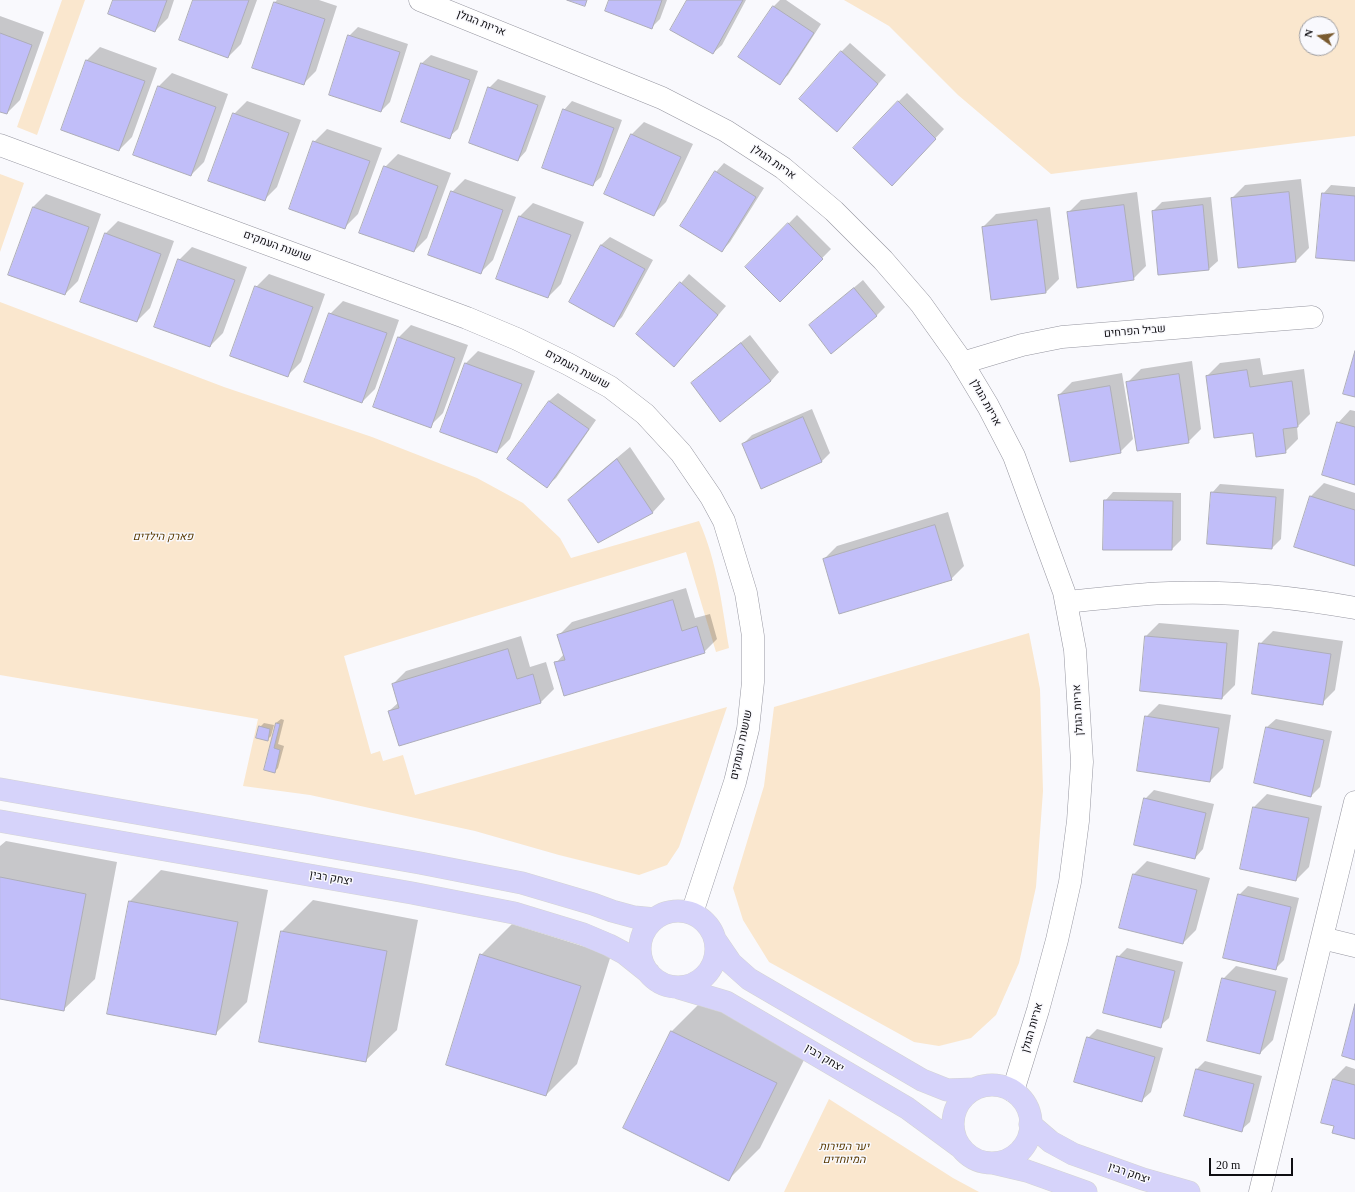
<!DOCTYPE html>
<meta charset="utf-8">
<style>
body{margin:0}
#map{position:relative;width:1355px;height:1192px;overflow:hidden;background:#f9f9fd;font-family:Georgia,serif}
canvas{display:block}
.north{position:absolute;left:1299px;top:16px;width:40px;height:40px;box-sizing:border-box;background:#f9f9fd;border:1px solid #9b9b9f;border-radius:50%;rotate:284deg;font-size:11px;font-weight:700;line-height:16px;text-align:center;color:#0f0e12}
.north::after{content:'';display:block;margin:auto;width:14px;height:18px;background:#7a5b30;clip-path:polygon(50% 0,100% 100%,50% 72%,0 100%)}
.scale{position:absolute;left:1209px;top:1158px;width:84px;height:18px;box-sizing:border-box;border:2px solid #0f0e12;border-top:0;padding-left:5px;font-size:12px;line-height:14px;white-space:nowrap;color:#0f0e12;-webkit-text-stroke:3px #f9f9fd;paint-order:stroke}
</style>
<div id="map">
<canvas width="1355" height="1192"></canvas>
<div class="north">N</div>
<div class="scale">20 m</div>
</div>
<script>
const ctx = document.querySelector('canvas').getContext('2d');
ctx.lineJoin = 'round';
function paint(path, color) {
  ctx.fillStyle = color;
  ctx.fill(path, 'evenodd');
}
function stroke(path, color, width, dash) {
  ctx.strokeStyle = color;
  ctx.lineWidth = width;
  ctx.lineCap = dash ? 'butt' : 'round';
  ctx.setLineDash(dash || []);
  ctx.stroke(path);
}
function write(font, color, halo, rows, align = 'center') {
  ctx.font = font + ' Georgia,Heebo,serif';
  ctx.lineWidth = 3;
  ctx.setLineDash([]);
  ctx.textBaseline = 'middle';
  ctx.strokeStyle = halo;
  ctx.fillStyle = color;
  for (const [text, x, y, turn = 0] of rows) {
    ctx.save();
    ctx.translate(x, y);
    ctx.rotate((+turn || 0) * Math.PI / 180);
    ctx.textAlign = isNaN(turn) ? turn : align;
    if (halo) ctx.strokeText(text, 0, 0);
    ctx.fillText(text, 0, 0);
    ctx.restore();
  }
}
const green = new Path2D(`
 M62 0H85L37 135 17 127Z
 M844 0H1355V136L1296 143 1051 174 958 95 889 26ZM1307 24H1331V48H1307Z
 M0 174 24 183 0 252Z
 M0 302 224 387 372 437 477 478 523 503 560 538 571 558 699 521C717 561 722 606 729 648L716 652 686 552 344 656 371 754 380 751 383 761 403 755 415 795 727 707 679 847 667 865 639 875 559 855 475 831 310 795 243 786 258 719 0 675Z
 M1029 633 1040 689 1043 791 1036 887 1019 963 996 1015 971 1038 939 1046 914 1042 769 962 743 920 733 888 764 786 774 707Z
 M829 1099 953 1178 979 1192H784Z`);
const shadow = new Path2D(`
 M114 0H174L168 18 155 31Z
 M194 0H257L241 44 228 57Z
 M277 0H319L337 6 316 71 303 84 274 3Z
 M610 0H667L660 19 652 27Z
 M689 0H746L722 45 713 53Z
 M780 0H786L821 24 788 75 779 83 740 57 774 6Z
 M0 16 44 32 20 100 7 113 0 111Z
 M358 27 408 44 390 102 381 111 349 36Z
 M850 43 886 75 845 122 841 52Z
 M100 47 157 68 132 137 119 150 62 129 87 60Z
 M431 55 478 71 458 129 449 137 402 121 422 63Z
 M172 73 228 94 204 162 191 175 159 86Z
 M498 79 546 96 526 151 518 160 489 88Z
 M907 93 944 129 900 176 898 102Z
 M247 101 301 120 277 187 264 200 234 114Z
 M572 101 622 120 601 177 592 185 564 110Z
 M644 122 693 144 666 202 653 215 631 135Z
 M327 129 382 148 358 214 345 227 314 142Z
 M398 154 451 173 427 238 414 251 385 167Z
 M724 163 764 188 730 242 722 251 716 172Z
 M465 179 516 197 493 260 480 273 452 192Z
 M1301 179 1309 248 1296 261 1232 198 1245 185Z
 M1331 185 1355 187V260L1323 194Z
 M1137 192 1146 266 1133 279 1068 213 1081 200Z
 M46 194 101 214 78 281 65 294 33 207Z
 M1211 197 1218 261 1209 269 1159 274 1153 211 1162 202Z
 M533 203 584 222 561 284 548 297 498 279 520 216Z
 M1050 207 1059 279 1046 292 992 299 983 227 996 214Z
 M797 215 831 249 780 301 746 267Z
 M118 221 174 241 150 308 137 321 105 234Z
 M610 237 653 260 622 317 613 326 601 245Z
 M192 247 247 267 223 333 210 346 179 260Z
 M269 274 325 294 301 362 288 375 256 287Z
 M689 274 726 306 682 357 681 283Z
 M863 280 885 307 876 316 810 325 819 317Z
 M343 301 399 320 375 389 362 402 330 314Z
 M411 325 468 345 443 413 430 426 398 338Z
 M750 335 779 372 771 381 692 383 701 375Z
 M478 351 535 371 510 439 497 452 465 364Z
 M1260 358 1263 375 1304 369 1310 414 1297 427 1298 439 1285 452 1207 376 1220 363Z
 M1192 361 1201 429 1188 442 1128 382 1141 369Z
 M1122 373 1133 439 1120 452 1059 395 1072 382Z
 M558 393 596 420 556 478 547 486 549 401Z
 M812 409 830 453 821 462 743 444 752 435Z
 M1350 410 1355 411V483L1338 423Z
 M630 447 665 499 653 512 598 542 569 500 582 487Z
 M1324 483 1355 493V565L1295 546 1311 496Z
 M1220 484 1284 489 1281 539 1272 548 1212 493Z
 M1113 492 1181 493V540L1172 549 1105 501Z
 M948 512 964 566 951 579 824 559 837 546Z
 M686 588 695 618 710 614 717 639 704 652 556 663 564 654 559 635 572 622Z
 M1159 623 1239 630 1235 685 1222 698 1146 636Z
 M1273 631 1343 641 1335 690 1322 703 1260 644Z
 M521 636 530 667 546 662 554 689 541 702 400 744 389 711 398 703 393 684 406 671Z
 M1159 704 1231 715 1223 768 1210 781 1146 717Z
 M281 719 284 720 278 744 284 746 278 768 274 772 265 769 276 723Z
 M1276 719 1332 731 1320 787 1311 796 1255 783 1267 727Z
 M264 723 274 725 271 736 267 740 260 727Z
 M1154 790 1214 804 1203 849 1195 858 1145 799Z
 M1267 794 1322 806 1309 867 1296 880 1241 868 1254 807Z
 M6 841 117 862 95 979 63 1010 0 998V846Z
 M1147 861 1210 878 1196 930 1183 943 1121 927 1134 874Z
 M161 870 268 890 247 1002 215 1034 108 1013 130 901Z
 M1248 886 1299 898 1284 960 1275 969 1239 895Z
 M313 900 418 920 397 1030 365 1061 282 931Z
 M512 924 611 955 577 1064 546 1095 481 955Z
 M1127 948 1183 962 1169 1018 1160 1026 1118 957Z
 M1236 966 1288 978 1273 1040 1260 1053 1223 979Z
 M703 1000 808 1052 760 1148 729 1179 672 1031Z
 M1097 1029 1163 1048 1151 1092 1142 1100 1088 1038Z
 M1205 1061 1262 1076 1250 1122 1241 1130 1197 1069Z
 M1346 1066 1355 1069V1138L1335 1125 1333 1079Z`);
const building = new Path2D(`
 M113 0H167L155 32 108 14Z
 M193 0H249L228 58 179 40Z
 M567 0H587L585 6Z
 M609 0H662L652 29 605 11Z
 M687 0H743L713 54 670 30Z
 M274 2 325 19 304 85 252 68Z
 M773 6 814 33 780 85 738 57Z
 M0 33 32 45 7 114 0 112Z
 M348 35 400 52 381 112 329 95Z
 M841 51 878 84 837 132 799 99Z
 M86 60 145 81 119 151 61 130Z
 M421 63 470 80 450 139 401 122Z
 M158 86 216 107 191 176 133 155Z
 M488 87 538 105 518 161 469 143Z
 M898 101 936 139 892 186 853 148Z
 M563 109 614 128 593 186 542 168Z
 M233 113 289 133 265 201 208 181Z
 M631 134 681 157 654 216 604 194Z
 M313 141 370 161 345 229 289 209Z
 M384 166 438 186 414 252 359 233Z
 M715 171 756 197 722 252 680 226Z
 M451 191 503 210 481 274 428 255Z
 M1289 192 1296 262 1238 268 1231 198Z
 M1322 193 1355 196V261L1316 258Z
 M1124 205 1134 280 1077 288 1067 212Z
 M1203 205 1209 270 1158 275 1152 211Z
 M33 207 89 227 65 295 8 275Z
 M519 216 571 235 548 298 496 279Z
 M1037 220 1046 293 991 300 982 227Z
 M788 223 823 259 780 302 745 267Z
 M105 233 161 254 137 322 80 302Z
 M601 245 645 269 614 327 569 302Z
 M178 259 235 280 210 347 154 327Z
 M680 282 718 315 674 367 636 334Z
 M255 286 313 307 288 377 230 356Z
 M854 288 877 316 831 354 809 325Z
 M329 313 387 333 362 403 304 382Z
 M398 337 455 358 431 428 373 407Z
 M741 343 771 381 720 422 691 383Z
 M1355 351V397L1343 394Z
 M465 363 522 384 497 453 440 432Z
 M1247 370 1250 387 1292 381 1298 427 1283 429 1286 453 1256 457 1253 433 1214 438 1206 376Z
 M1179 374 1189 443 1137 451 1126 382Z
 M1110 386 1121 453 1070 462 1058 395Z
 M549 401 589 429 547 488 507 459Z
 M803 417 822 462 761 489 742 444Z
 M1337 422 1355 427V485L1322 475Z
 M617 459 653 513 598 543 568 500Z
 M1211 492 1276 497 1272 549 1207 544Z
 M1310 496 1355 510V566L1294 547Z
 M1104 500 1173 501 1172 550H1103Z
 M935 525 952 580 839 614 823 559Z
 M673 600 682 631 697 626 705 653 564 696 554 662 565 660 557 635Z
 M1145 636 1227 643 1222 699 1140 691Z
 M1259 643 1331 654 1323 705 1252 694Z
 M508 649 517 679 533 674 541 703 399 746 388 711 399 708 392 684Z
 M1145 716 1219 728 1210 782 1137 771Z
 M276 723 280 724 274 748 280 750 275 773 264 770Z
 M259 726 270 729 268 741 256 738Z
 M1266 727 1324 740 1311 797 1254 783Z
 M1144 798 1206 813 1195 859 1134 845Z
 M1253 807 1309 818 1296 881 1240 869Z
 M1133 874 1197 890 1183 944 1119 928Z
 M0 877 86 894 64 1011 0 999Z
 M1238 894 1291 907 1276 970 1223 958Z
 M129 901 238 922 216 1035 107 1014Z
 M281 931 387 951 366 1062 259 1042Z
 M480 954 581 986 546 1096 446 1065Z
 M1117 956 1175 971 1161 1028 1103 1013Z
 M1222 978 1276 991 1260 1054 1207 1041Z
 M1355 1004V1060L1342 1056Z
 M671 1031 777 1083 729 1181 623 1128Z
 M1087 1037 1155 1057 1142 1102 1074 1082Z
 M1196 1069 1254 1084 1242 1132 1184 1116Z
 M1333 1079 1355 1085V1139L1332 1133 1334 1126 1321 1123Z`);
const minor = new Path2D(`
 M420 0 662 98 726 131 783 168 834 211 883 260 921 304 958 356 988 406 1014 456 1064 592 1075 650 1082 762 1078 821 1070 882 1057 940 1038 1010 1013 1091
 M0 145 467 318 517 339 568 364 610 387 645 414 681 453 711 497 724 521 746 593 753 636V682L748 729 735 782 692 913
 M962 363 1022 345 1062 337 1312 317
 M1066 602C1100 599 1135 594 1169 593 1232 591 1294 597 1355 608
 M1322 938 1355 946
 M1260 1192 1355 802`);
const major = new Path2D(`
 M0 789 420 863 522 883 593 904 612 911 634 917 655 919
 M0 821 412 893 514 913 583 934 609 945 624 953 649 973
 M640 949a38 38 0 1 1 76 0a38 38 0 1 1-76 0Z
 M716 941 731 963 749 979 922 1080 947 1090 975 1089
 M679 988 726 1002 907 1108 960 1147
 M953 1124a39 39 0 1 1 78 0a39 39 0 1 1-78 0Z
 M1030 1124 1051 1142 1073 1154 1143 1179 1189 1192
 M993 1163 1027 1171 1086 1192`);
const streetNames = [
 ["אריות הגולן",481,24,22],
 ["אריות הגולן",773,163,35],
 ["שושנת העמקים",277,247,20],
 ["שביל הפרחים",1135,332,-5],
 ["שושנת העמקים",577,370,28],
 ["אריות הגולן",985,403,61],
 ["אריות הגולן",1079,710,-93],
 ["שושנת העמקים",742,745,-78],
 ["יצחק רבין",331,879,10],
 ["אריות הגולן",1033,1028,-74],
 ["יצחק רבין",824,1059,31],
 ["יצחק רבין",1129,1174,19]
];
const parkNames = [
 ["פארק הילדים",163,538],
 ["יער הפירות",844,1148],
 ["המיוחדים",844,1161]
];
paint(green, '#fae7ce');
paint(shadow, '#0003');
paint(building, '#c1bef9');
stroke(building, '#adadb8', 1);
stroke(minor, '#9696a0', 23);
stroke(major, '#d4d4d4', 23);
stroke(minor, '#fff', 22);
stroke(major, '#d6d3fa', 22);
write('11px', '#0f0e12', '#f9f9fd', streetNames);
write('italic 11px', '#583900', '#f9f9fd', parkNames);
</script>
